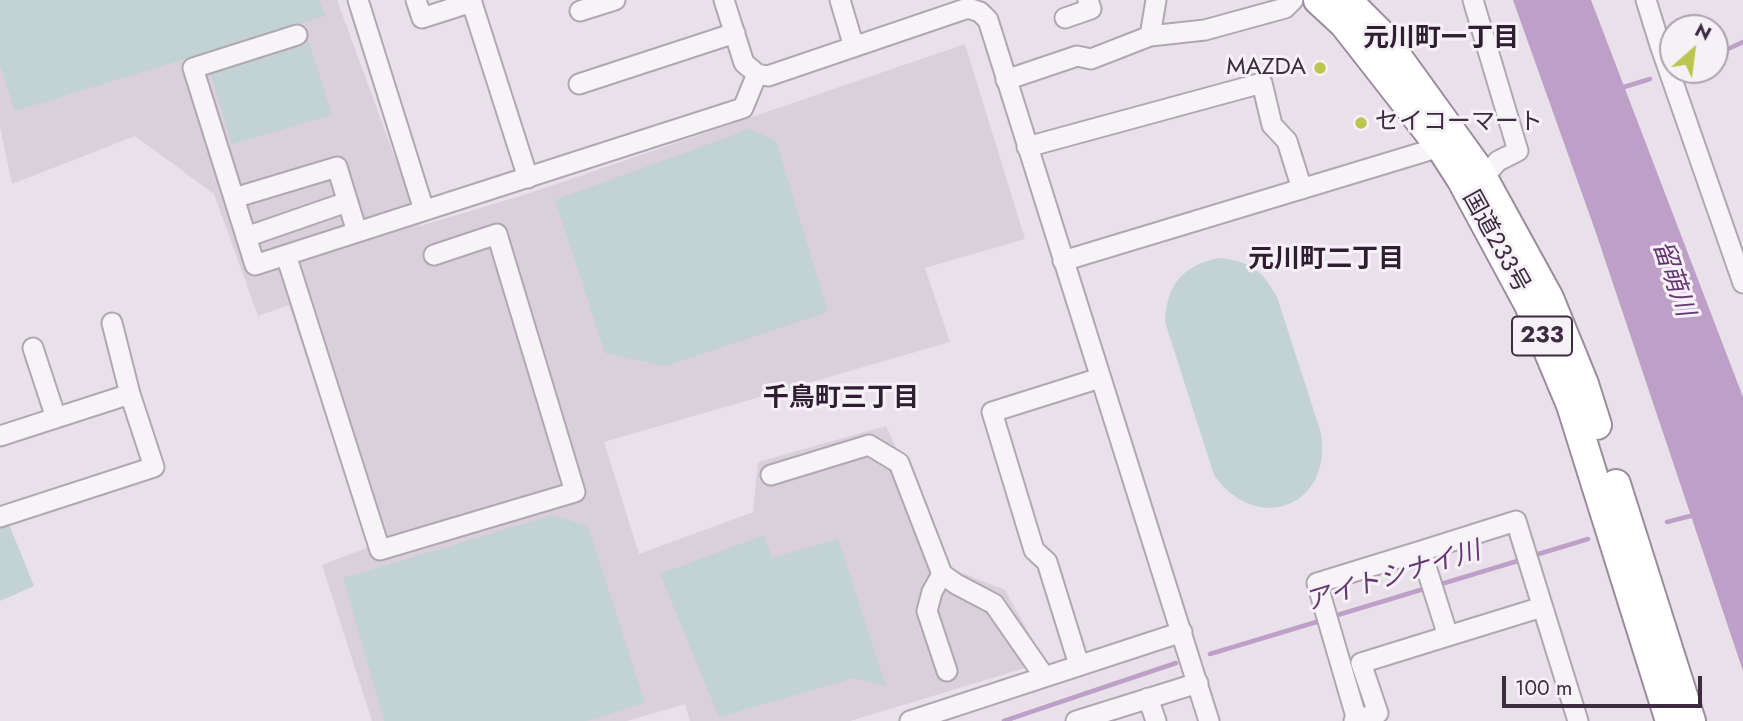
<!DOCTYPE html>
<meta charset="utf-8">
<style>
body{margin:0}
#map{position:relative;width:1743px;height:721px;overflow:hidden;background:#e8e1e9;font-family:Jost,sans-serif}
canvas{display:block}
.north{position:absolute;left:1659px;top:14px;width:70px;height:70px;box-sizing:border-box;background:#f6f1f7;border:2px solid #aca2ae;border-radius:50%;rotate:28deg;font-size:19px;font-weight:700;line-height:28px;text-align:center;color:#3d2b40}
.north::after{content:'';display:block;margin:auto;width:24px;height:32px;background:#bbc64f;clip-path:polygon(50% 0,100% 100%,50% 72%,0 100%)}
.scale{position:absolute;left:1502px;top:676px;width:200px;height:32px;box-sizing:border-box;border:4px solid #3d2b40;border-top:0;padding-left:9px;font-size:21px;line-height:24px;white-space:nowrap;color:#3d2b40;-webkit-text-stroke:5px #f6f1f7;paint-order:stroke}
</style>
<div id="map">
<canvas width="1743" height="721"></canvas>
<div class="north">N</div>
<div class="scale">100 m</div>
</div>
<script>
const ctx = document.querySelector('canvas').getContext('2d');
ctx.lineJoin = 'round';
function paint(path, color) {
  ctx.fillStyle = color;
  ctx.fill(path, 'evenodd');
}
function stroke(path, color, width, dash) {
  ctx.strokeStyle = color;
  ctx.lineWidth = width;
  ctx.lineCap = dash ? 'butt' : 'round';
  ctx.setLineDash(dash || []);
  ctx.stroke(path);
}
function write(font, color, halo, rows, align = 'center') {
  ctx.font = font + ' Jost,"Noto Sans JP",sans-serif';
  ctx.lineWidth = 6;
  ctx.setLineDash([]);
  ctx.textBaseline = 'middle';
  ctx.strokeStyle = halo;
  ctx.fillStyle = color;
  for (const [text, x, y, turn = 0] of rows) {
    ctx.save();
    ctx.translate(x, y);
    ctx.rotate((+turn || 0) * Math.PI / 180);
    ctx.textAlign = isNaN(turn) ? turn : align;
    if (halo) ctx.strokeText(text, 0, 0);
    ctx.fillText(text, 0, 0);
    ctx.restore();
  }
}
const built = new Path2D(`
 M0 0H337L420 226 527 194 965 44 1025 239 925 268 950 342 604 442 639 554 753 512 758 462 886 426 952 569 1005 590 1045 662 850 721H690L685 704 627 721H372L322 565 369 547 289 305 258 316 214 194 135 136 12 184 0 127Z`);
const green = new Path2D(`
 M0 0H319L325 16 15 111 0 65Z
 M308 40 332 115 232 144 210 72Z
 M750 129 776 141 828 312 665 366 605 353 555 200Z
 M1219 258C1250 261 1262 270 1277 297L1321 433C1333 506 1257 536 1214 475L1165 322C1167 284 1182 266 1219 258Z
 M553 515 588 526 645 703 586 721H384L343 578Z
 M8 522 34 586 0 601V524Z
 M764 535 772 558 838 539 886 686 854 678 719 717 660 574Z`);
const water = new Path2D(`
 M1513 0H1591L1743 397V671L1595 230Z`);
const stream = new Path2D(`
 M1715 55 1743 42
 M1621 88 1650 79
 M1667 522 1694 515
 M1532 556 1588 539
 M1438 585 1524 559
 M1331 617 1427 588
 M1210 654 1323 620
 M1004 721 1176 663`);
const minor = new Path2D(`
 M358 0 424 210
 M416 0 422 18 472 2
 M471 0 528 178
 M724 0 744 63 757 74 768 76 968 8 980 12 988 20 1209 721
 M840 0 854 47
 M1473 0 1518 151 1498 161 1483 178
 M1646 0 1660 45 1743 283
 M580 11 615 0
 M1065 18 1091 9 1088 0
 M297 35 193 68 255 265 743 108 757 74
 M1150 36 1156 0
 M1006 80 1077 56 1091 59 1150 36 1205 30 1285 8 1293 0
 M579 84 735 33
 M1027 147 1262 83 1272 125 1287 141 1302 189
 M234 198 337 167 357 232
 M246 237 347 202
 M286 255 380 550 575 492 497 234 434 255
 M1063 261 1450 144
 M33 348 56 418
 M0 436 130 394
 M771 475 869 445 899 463 942 574 956 584 994 604 1044 676
 M0 517 154 467 130 394 112 323
 M1421 551 1516 521 1578 721
 M942 574 932 592 927 611 947 671
 M1079 665 1047 562 1034 550 992 412 1100 378
 M1148 698 1156 721
 M1357 720 1378 713 1361 663 1448 636
 M910 721 1182 632
 M1076 721 1198 683
 M1354 721 1357 720 1317 583 1421 551 1448 636 1542 607`);
const highway = new Path2D(`
 M1318 0 1344 24 1441 148 1461 179 1529 305 1571 405 1670 721
 M1347 0 1381 34 1477 167 1549 298 1584 384 1597 425
 M1616 484 1691 721`);
const markers = [
 [1320,68,7,"#bbc64f"],
 [1361,123,7,"#bbc64f"]
];
const shields = [
 [1542,336,60]
];
const shieldNames = [
 ["233",1542,336]
];
const poiNames = [
 ["MAZDA",1306,68],
 ["セイコーマート",1375,123,"left"]
];
const streetNames = [
 ["国道233号",1495,242,61]
];
const neighbourhoodNames = [
 ["元川町一丁目",1441,40],
 ["元川町二丁目",1326,261],
 ["千鳥町三丁目",841,400]
];
const waterNames = [
 ["留萌川",1672,279,71],
 ["アイトシナイ川",1393,578,-17]
];
paint(built, '#d9d0db');
paint(green, '#c3d2d2');
paint(water, '#bd9fc7');
stroke(stream, '#bd9fc7', 4.5);
stroke(minor, '#b1a7b3', 23);
stroke(highway, '#9c8a9f', 32);
stroke(minor, '#f7f4f8', 19);
stroke(highway, '#fff', 28);
for (const [x, y, r, color] of markers) {
  const dot = new Path2D();
  dot.arc(x, y, r, 0, 2 * Math.PI);
  ctx.fillStyle = color;
  ctx.fill(dot);
  stroke(dot, '#f6f1f7', 2.5);
}
for (const [x, y, w] of shields) {
  const box = new Path2D();
  box.roundRect(x - w / 2, y - 19.5, w, 39, 5);
  ctx.fillStyle = '#f6f1f7';
  ctx.fill(box);
  stroke(box, '#3d2b40', 2);
}
write('bold 23px', '#3d2b40', null, shieldNames);
write('24px', '#3d2b40', '#f6f1f7', poiNames, 'right');
write('24px', '#3d2b40', '#f6f1f7', streetNames);
write('bold 26px', '#2f1d31', '#f6f1f7', neighbourhoodNames);
write('italic 26px', '#653771', '#f6f1f7', waterNames);
</script>
